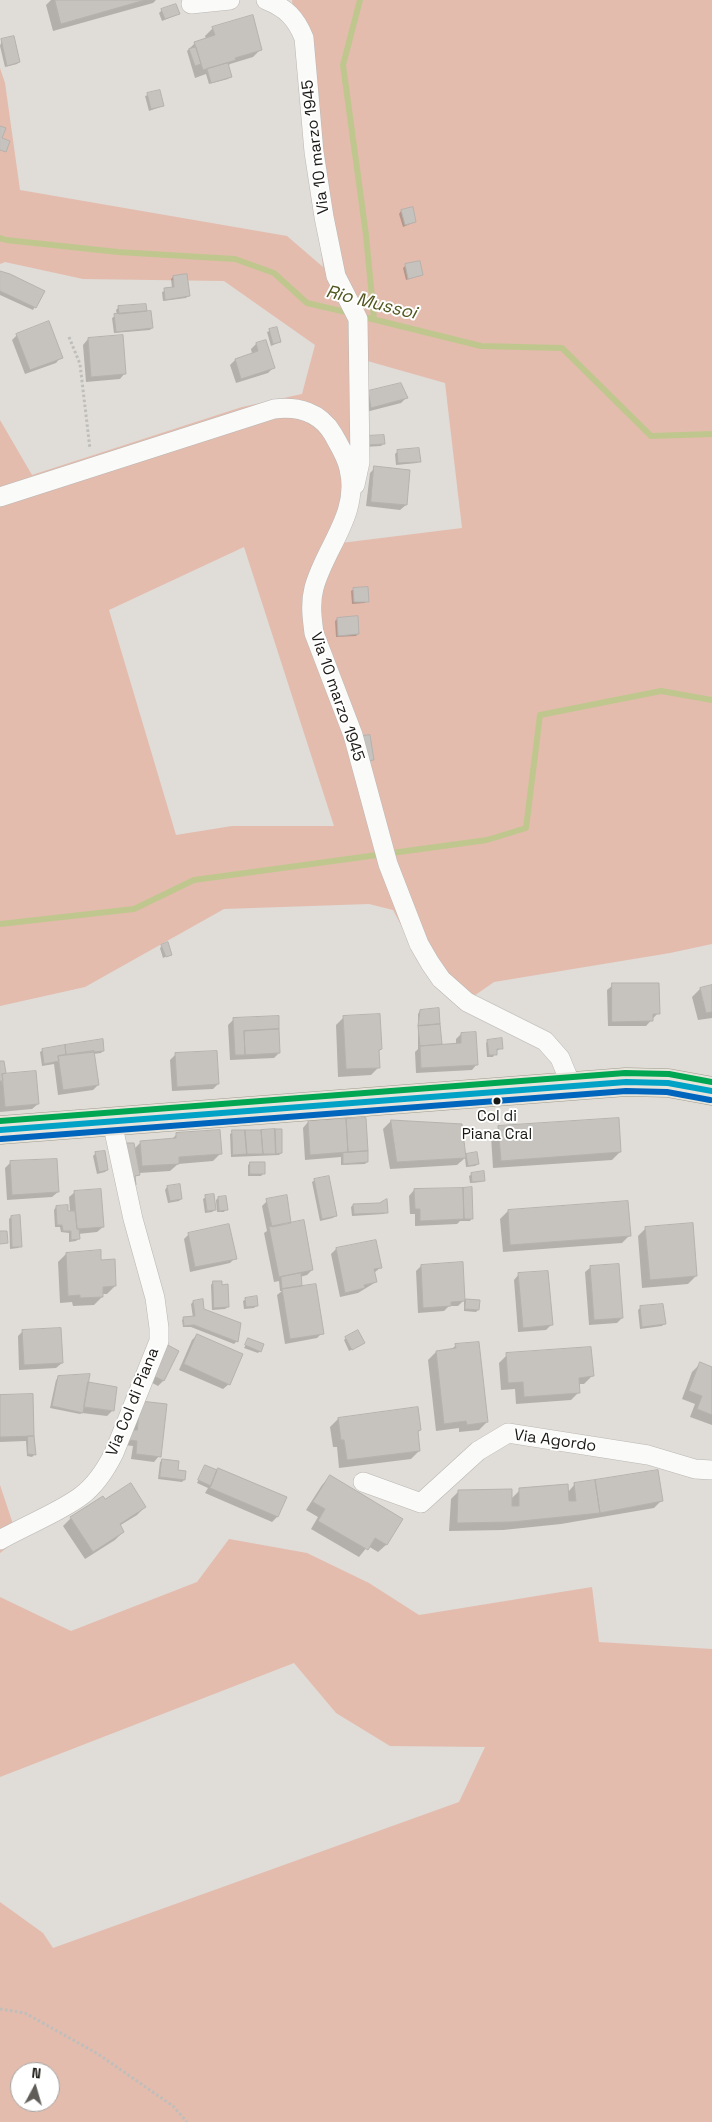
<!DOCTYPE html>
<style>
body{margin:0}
#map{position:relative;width:712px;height:2122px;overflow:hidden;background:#e0dcd7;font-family:"Space Grotesk",sans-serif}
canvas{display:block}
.north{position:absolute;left:10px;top:2062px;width:50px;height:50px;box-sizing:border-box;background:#fff;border:1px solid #a4a3a1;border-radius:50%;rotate:6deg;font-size:14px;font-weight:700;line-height:20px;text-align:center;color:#1b1915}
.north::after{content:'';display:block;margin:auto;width:18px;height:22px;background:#605d59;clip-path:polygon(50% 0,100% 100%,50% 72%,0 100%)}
</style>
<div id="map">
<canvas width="712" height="2122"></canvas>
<div class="north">N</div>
</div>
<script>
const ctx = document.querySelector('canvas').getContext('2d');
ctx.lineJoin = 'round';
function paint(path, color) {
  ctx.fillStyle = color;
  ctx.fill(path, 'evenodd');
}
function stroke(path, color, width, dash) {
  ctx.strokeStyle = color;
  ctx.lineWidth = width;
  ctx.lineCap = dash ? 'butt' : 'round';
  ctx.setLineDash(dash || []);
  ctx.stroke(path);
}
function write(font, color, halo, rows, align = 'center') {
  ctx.font = font + ' "Space Grotesk",sans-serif';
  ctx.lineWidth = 4;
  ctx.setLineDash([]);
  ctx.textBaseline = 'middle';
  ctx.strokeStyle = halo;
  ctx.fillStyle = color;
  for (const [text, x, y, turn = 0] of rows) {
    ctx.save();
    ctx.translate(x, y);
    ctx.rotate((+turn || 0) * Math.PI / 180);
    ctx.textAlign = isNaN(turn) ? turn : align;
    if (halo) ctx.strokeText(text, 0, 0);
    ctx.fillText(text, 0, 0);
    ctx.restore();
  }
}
const green = new Path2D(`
 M292 0H712V944L670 953 494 982 461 1005 425 970 393 910 369 904 224 909 85 987 0 1006V420L32 475 242 407 302 394 315 345 224 281 83 279 5 262 0 264V68L5 83 20 190 287 236 323 267ZM364 360 445 383 462 528 341 543ZM244 547 334 826H232L176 835 109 610Z
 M0 1485 18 1539 0 1553Z
 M229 1539 307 1553 369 1583 419 1615 592 1587 599 1642 712 1649V2122H0V1902L43 1933 53 1948 459 1802 485 1747 390 1746 336 1713 294 1663 0 1777V1597L71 1631 197 1582ZM20 2072H50V2102H20Z`);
const shadow = new Path2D(`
 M51 0H156L153 3 53 31 46 5Z
 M162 10 179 14 162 21 159 13Z
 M213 28 261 49 253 57 230 64 228 66 231 76 228 79 209 84 206 74 195 78 187 51 195 43 206 39 205 36Z
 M2 40 19 62 17 64 5 67 0 46Z
 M159 91 163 106 149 111 145 96Z
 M401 211 415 222 403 227 399 214Z
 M406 265 421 275 406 280 403 268Z
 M0 272 43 291 33 310 0 295Z
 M173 277 188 296 186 298 163 301 162 292 172 288 171 279Z
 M145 305 152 328 150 330 114 333 112 318 117 315 116 310 119 307Z
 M276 328 280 342 271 346 267 332Z
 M17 335 61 357 56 363 25 374 12 340Z
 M88 339 125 373 120 379 86 382 83 345Z
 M265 341 273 368 268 373 236 383 230 365 235 360 252 354 251 349 256 344Z
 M368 392 407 397 401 403 366 412Z
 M364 440 384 443 381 446 364 447Z
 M398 451 419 461 417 463 396 465 395 454Z
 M375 468 406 505 400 510 366 506 370 473Z
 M354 589 367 601 365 603 352 604 351 591Z
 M337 619 358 634 356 636 336 637 335 621Z
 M162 946 171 954 163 958 160 948Z
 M613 985 658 1013 646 1026H608L607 990Z
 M712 987V1018L698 1020 692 997 700 989Z
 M437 1010 440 1045 456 1044V1039L461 1034 477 1064 472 1070 416 1073 415 1052 418 1049V1014L420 1011Z
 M344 1017 381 1049 378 1052 379 1067 371 1075 338 1077 336 1025Z
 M233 1020 279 1053 274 1058 230 1060 228 1025Z
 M488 1041 502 1048 496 1051 493 1057H487L486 1043Z
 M43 1050 103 1051 101 1053 93 1054 98 1085 93 1090 58 1095 54 1064 42 1066 40 1052Z
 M176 1054 218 1084 213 1089 172 1091 170 1060Z
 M3 1062 5 1075 38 1104 32 1109 0 1112V1063Z
 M364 1119 367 1162 365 1164 341 1165V1157L305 1160 303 1128 308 1122Z
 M391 1121 461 1125 465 1157 467 1155 478 1164 475 1166 466 1167 465 1158 457 1165 390 1169 383 1129Z
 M499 1128 620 1152 612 1160 493 1168 491 1136Z
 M233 1132 281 1153 279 1155 231 1157 230 1134Z
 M177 1134 221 1153 213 1161 178 1164 170 1171 139 1173V1175L134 1177V1149L141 1142 171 1140Z
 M96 1153 107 1170 105 1172 97 1174 93 1156Z
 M11 1162 58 1192 52 1197 7 1200 5 1168Z
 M250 1163 264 1173 261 1176H248V1165Z
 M472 1174 484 1180 481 1182 470 1183 469 1176Z
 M315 1180 335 1216 333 1218 320 1221 312 1182Z
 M167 1187 181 1199 179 1201 168 1203 165 1190Z
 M414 1190 472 1218 470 1221H460L457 1224 415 1226V1214H410L409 1196Z
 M75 1192 103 1227 97 1232 78 1234V1239L76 1241 69 1242V1233L61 1232 60 1227H55L54 1210 56 1207 70 1212 69 1197Z
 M206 1197 215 1210 212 1212 205 1213 203 1199Z
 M218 1198 226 1209 224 1212H217L216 1200Z
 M267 1201 312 1270 307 1275 300 1277 301 1285 298 1288 322 1333 317 1338 285 1344 277 1295 282 1291H280L279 1281 274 1282 264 1233 267 1231 262 1206Z
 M353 1205 386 1212 384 1214 352 1216 351 1207Z
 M508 1211 630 1235 622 1243 503 1252 500 1219Z
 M11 1217 21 1246 18 1248 10 1249 9 1219Z
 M646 1228 696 1276 688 1284 642 1288 638 1236Z
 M189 1234 235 1258 230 1263 190 1272 184 1239Z
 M336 1249 381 1267 374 1273 376 1282 358 1293 340 1297 331 1254Z
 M66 1254 100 1261 115 1286 107 1294H102V1297L94 1305 73 1306 72 1302 60 1303 58 1262Z
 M421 1266 465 1300 479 1301 478 1310 476 1312 464 1311V1300L458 1306H449L444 1311 418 1313 416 1271Z
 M591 1267 622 1318 617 1323 589 1325 585 1272Z
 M519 1274 551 1325 546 1330 518 1332 514 1280Z
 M213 1282 228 1307 225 1309 212 1310 211 1285Z
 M246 1299 257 1305 254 1308 244 1309 243 1301Z
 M193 1302 203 1310 239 1324 236 1342 234 1344 191 1327H183L182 1320 184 1318H193L191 1304Z
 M640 1308 664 1324 662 1326 640 1329 638 1310Z
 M23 1331 62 1363 56 1368 19 1370 18 1336Z
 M197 1335 229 1384 223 1389 179 1370 192 1340Z
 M346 1338 361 1345 349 1351 344 1340Z
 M249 1339 260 1351 258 1353 244 1348Z
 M456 1345 487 1422 479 1430 459 1432V1428L436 1431 428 1360 436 1352 451 1350Z
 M178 1351 163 1381 158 1386 145 1379Z
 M507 1355 592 1376 584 1384H578L579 1392 571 1400 516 1404 515 1389 501 1390 499 1363Z
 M700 1364 712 1368V1425L690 1417 695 1404 682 1399 692 1372Z
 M59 1377 116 1388 112 1411 107 1416 82 1413 80 1414 50 1408 56 1380Z
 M32 1395 35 1454 32 1457 27 1456 26 1441 0 1442V1396Z
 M136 1408 159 1456 154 1462 131 1459 133 1446 124 1445Z
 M338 1419 420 1430 417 1433 419 1451 411 1459 339 1468 337 1447H333L330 1427Z
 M163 1460 177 1471 184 1480 182 1482 158 1479 160 1462Z
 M205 1467 216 1471 219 1469 285 1498 277 1517 272 1522 205 1493 208 1488 197 1483Z
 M330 1477 401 1520 386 1545 378 1552 368 1546 359 1557 311 1529 318 1517 306 1510 322 1485Z
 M575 1484 662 1500 654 1508 561 1524 503 1530 449 1531 451 1499 459 1491 511 1499 520 1490 568 1492Z
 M105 1501 145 1507 137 1515 119 1526 123 1532 115 1540 85 1559 63 1526 71 1518Z`);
const stream = new Path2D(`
 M360 0 343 65 366 235 374 319
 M0 238 6 240 118 252 235 259 274 273 307 303 350 313
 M360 316 481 346 562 348 651 436 712 434
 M0 924 134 909 194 880 487 840 526 828 540 715 661 691 712 700`);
const building = new Path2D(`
 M55 0H145L61 24Z
 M176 4 180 14 165 19 161 9Z
 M253 15 262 50 235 58 236 60 203 70 194 42 215 35 212 27Z
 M14 36 20 62 7 66 1 39Z
 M196 47 201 64 195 66 189 49Z
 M228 63 232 77 211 83 207 69Z
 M160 90 164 106 151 109 147 93Z
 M0 126 6 128 2 138 10 141 6 152 0 150Z
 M413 207 416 222 405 225 401 210Z
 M420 261 423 275 408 279 405 264Z
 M0 271 10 274 45 291 36 308 0 291Z
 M187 274 190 296 165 300 164 288 174 287 173 276Z
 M146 304 147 311 119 314 118 306Z
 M151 311 153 328 116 332 114 314Z
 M49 321 63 358 30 370 16 334Z
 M277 327 281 342 273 344 269 329Z
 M123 335 126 374 91 377 88 338Z
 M266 340 275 368 241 379 235 359 258 351 256 343Z
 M401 383 408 398 371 408 368 391Z
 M384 435 385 444 366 445V436Z
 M419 448 421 462 398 463 397 450Z
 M374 466 410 470 407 505 371 502Z
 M368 587 369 602H354L353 588Z
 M358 616 359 634 338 636 337 618Z
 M370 735 374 760 366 761 362 736Z
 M168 942 172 955 166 957 161 945Z
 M612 983H659L660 1014H653V1021L612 1022Z
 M712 985V1012L706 1013 700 988Z
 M439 1008 440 1024 418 1026 420 1010Z
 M380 1014 382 1049 379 1050 380 1068 346 1069 343 1016Z
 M279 1016V1029L244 1031 245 1055H235L233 1018Z
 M440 1024 442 1044 420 1046 418 1026Z
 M279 1029 280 1053 245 1055 244 1031Z
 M476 1032 478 1065 421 1068 420 1046 461 1043V1033Z
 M502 1038 503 1049H497V1055H489L487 1040Z
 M103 1039 104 1051 66 1055 65 1045Z
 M65 1045 66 1055 58 1056 59 1061 44 1064 42 1049Z
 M94 1051 99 1085 63 1090 58 1056Z
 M217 1051 219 1084 177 1087 175 1053Z
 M0 1061H4L6 1073 2 1074 3 1081H0Z
 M36 1071 39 1104 5 1107 2 1074Z
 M366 1118 368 1151 348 1152 346 1119Z
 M619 1118 621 1152 501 1161 498 1126Z
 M346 1119 348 1152 310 1155 308 1121Z
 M391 1120 462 1124 466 1158 397 1162Z
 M275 1129 276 1154H263L261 1130Z
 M275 1129H282V1153L276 1154Z
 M220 1130 222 1154 179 1157V1164L142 1166 140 1141 176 1138V1133Z
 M232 1130H245L247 1154 233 1155Z
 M245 1130H261L263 1154H247Z
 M125 1143H134L140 1175 135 1176 136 1185 131 1186Z
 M105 1151 108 1170 99 1172 95 1152Z
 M368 1151V1162L343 1164V1153Z
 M477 1152 479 1164 468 1166 466 1154Z
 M57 1159 59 1192 12 1195 10 1161Z
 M250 1162H265V1174H250Z
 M484 1171 485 1181 472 1182 471 1173Z
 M329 1176 337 1216 322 1219 314 1179Z
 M180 1184 182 1199 170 1201 167 1186Z
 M472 1187 473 1219H464L463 1188Z
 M463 1188 464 1219 420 1221V1209H415L414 1189Z
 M101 1189 104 1227 77 1229 74 1191Z
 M214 1194 216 1210 207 1211 205 1195Z
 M287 1195 291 1223 272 1227 266 1199Z
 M226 1196 228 1210 219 1211 218 1197Z
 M387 1199 388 1213 354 1214 353 1204 379 1203Z
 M628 1201 631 1236 510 1245 508 1210Z
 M68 1205V1211H75L77 1229H79L80 1239 71 1240V1231H63L62 1225H57L56 1206Z
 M20 1215 22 1247H12L11 1216Z
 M304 1220 313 1270 279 1277 269 1227Z
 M693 1223 697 1276 650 1280 645 1227Z
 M229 1224 237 1259 195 1267 188 1233Z
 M0 1231H7L8 1243 0 1244Z
 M376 1240 382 1268 374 1269 377 1282 364 1285 365 1288 345 1293 336 1248Z
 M101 1250V1260L115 1259 116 1286 103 1287V1297L80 1298V1295L68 1296 66 1253Z
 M463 1262 465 1301 451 1302V1306L423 1308 421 1265Z
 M619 1264 623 1318 594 1320 590 1266Z
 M548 1271 553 1325 523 1328 518 1273Z
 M301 1273 302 1286 282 1289 281 1277Z
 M213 1281H222V1285L228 1284 229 1307 214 1308Z
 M316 1284 324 1334 290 1339 282 1289Z
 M257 1296 258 1306 246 1307 245 1298Z
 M203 1299 204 1309 241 1323 238 1342 194 1325 184 1326 183 1317 195 1316 193 1301Z
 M466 1299 480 1300 479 1310 465 1309Z
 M663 1304 666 1324 642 1327 640 1306Z
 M61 1328 63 1363 24 1365 22 1330Z
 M358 1330 365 1343 352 1350 345 1337Z
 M197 1334 243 1354 230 1385 184 1364Z
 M248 1338 264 1344 261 1352 245 1345Z
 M479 1342 488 1422 467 1425 466 1421 444 1424 436 1351 456 1348 455 1344Z
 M164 1343 179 1351 164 1381 149 1374Z
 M591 1347 594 1376 579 1378 580 1393 524 1397 523 1382 508 1383 506 1353Z
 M700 1362 712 1367V1415L697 1409 702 1396 689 1391Z
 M90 1374 83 1413 52 1406 58 1376Z
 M88 1382 117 1387 114 1411 84 1407Z
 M33 1394 34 1436 0 1437V1395Z
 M140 1401 167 1404 161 1457 136 1454 137 1441 129 1440 130 1430H137Z
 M418 1407 421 1430 418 1431 420 1451 347 1460 344 1440H341L338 1418Z
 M28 1436H34L36 1455 28 1454Z
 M162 1459 179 1461 178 1470 186 1471 185 1480 160 1477Z
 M205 1465 217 1470 211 1486 198 1480Z
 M218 1468 287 1497 278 1517 210 1488Z
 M658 1470 663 1501 600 1513 595 1480Z
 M330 1475 403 1519 387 1545 375 1538 368 1550 318 1521 325 1509 313 1502Z
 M595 1480 600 1513 512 1522 457 1523 458 1490 512 1489V1506H519V1488L568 1484 569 1501H576L574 1483Z
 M131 1483 146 1507 120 1524 124 1532 93 1552 70 1517 103 1496 105 1499Z`);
const path = new Path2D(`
 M69 337 80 364 90 449
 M0 2009 25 2013 98 2054 173 2106 187 2122`);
const minor = new Path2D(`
 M266 0C286 8 296 18 304 38L314 152 324 217 336 276 358 319 360 462 355 485
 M191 4 230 0
 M0 497 274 409C298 406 320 412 333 434 339 445 347 457 349 469 360 514 325 547 314 588 310 603 312 618 314 633L353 735 388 864 419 944 430 963 441 979 467 1002 545 1041 560 1058 572 1087
 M363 1482 421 1503 478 1451 508 1433 648 1455 695 1469 712 1470
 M0 1540C24 1526 60 1512 81 1496 96 1485 106 1469 114 1453L159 1341V1328L155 1298 133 1219 112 1122`);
const primary = new Path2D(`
 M0 1130 626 1082 668 1083 712 1091`);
const bus1 = new Path2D(`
 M0 1130 626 1082 668 1083 712 1091`);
const bus2 = new Path2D(`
 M1 1139 626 1091 667 1092 710 1100`);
const bus3 = new Path2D(`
 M0 1121 625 1073 669 1074 712 1082`);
const markers = [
 [497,1101,4.5,"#1b1915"]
];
const busNames = [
 ["Col di",497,1117],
 ["Piana Cral",497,1135]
];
const streetNames = [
 ["Via 10 marzo 1945",316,147,-97],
 ["Via 10 marzo 1945",337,697,71],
 ["Via Col di Piana",133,1402,-68],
 ["Via Agordo",555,1441,8]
];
const waterNames = [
 ["Rio Mussoi",371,303,14]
];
paint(green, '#e3bcae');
paint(shadow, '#0003');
stroke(stream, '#c0c78e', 6);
paint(building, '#c6c3bf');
stroke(building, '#b5b2ae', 1);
stroke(minor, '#bab7b3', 20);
stroke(primary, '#a09b8c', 29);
stroke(path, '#bebebb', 3, [2.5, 2.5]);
stroke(minor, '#fafaf9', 19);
stroke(primary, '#e6e4db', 28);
stroke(bus1, '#01a2c5', 6);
stroke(bus2, '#0065bd', 6);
stroke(bus3, '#00a651', 6);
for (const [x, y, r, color] of markers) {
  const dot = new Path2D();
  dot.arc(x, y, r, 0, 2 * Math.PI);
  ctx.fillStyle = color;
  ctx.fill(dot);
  stroke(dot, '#fff', 2);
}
write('15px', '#1b1915', '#fff', busNames);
write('16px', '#1b1915', '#fff', streetNames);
write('italic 18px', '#51571e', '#fff', waterNames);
</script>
